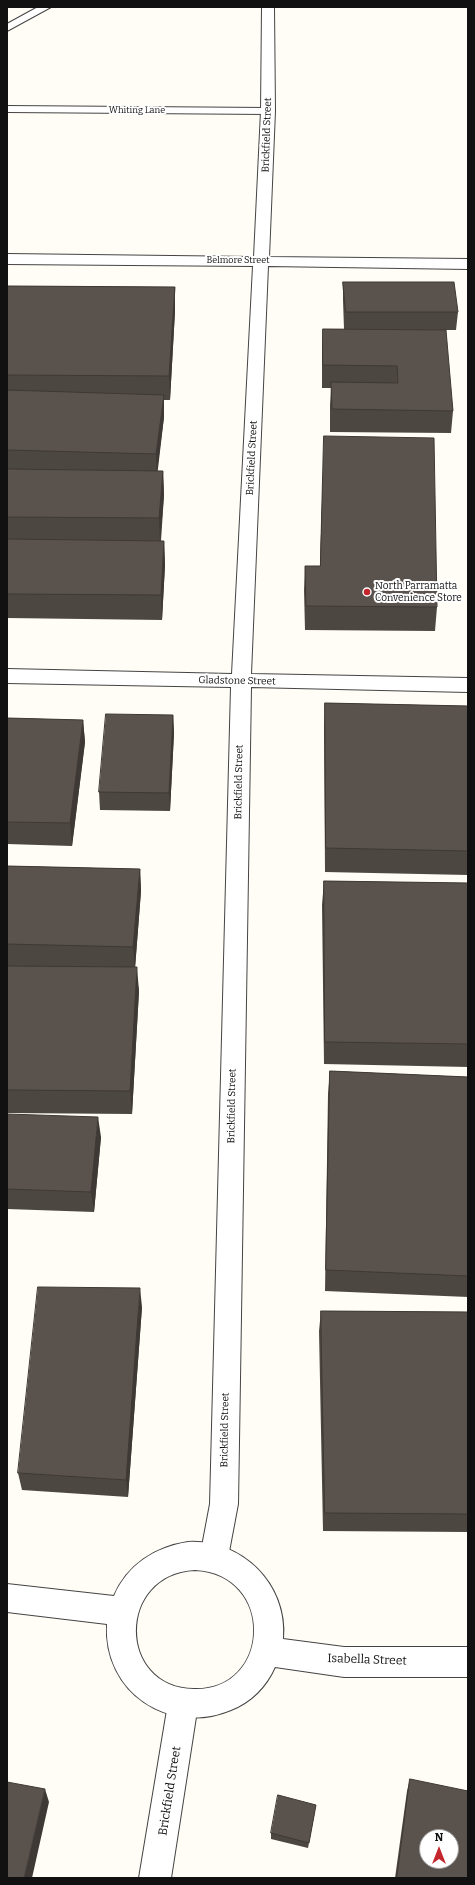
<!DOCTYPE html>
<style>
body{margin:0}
#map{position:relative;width:475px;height:1885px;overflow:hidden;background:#fffdf5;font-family:Bitter,serif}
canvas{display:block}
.frame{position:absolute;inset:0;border:8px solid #111;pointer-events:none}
.north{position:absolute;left:419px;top:1829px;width:40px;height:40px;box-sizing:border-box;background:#fff;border:1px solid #a0a0a0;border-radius:50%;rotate:0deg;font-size:11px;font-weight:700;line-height:16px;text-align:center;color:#111}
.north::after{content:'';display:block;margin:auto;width:14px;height:18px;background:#c4262e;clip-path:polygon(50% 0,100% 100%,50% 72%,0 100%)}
</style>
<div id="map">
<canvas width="475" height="1885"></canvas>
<div class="frame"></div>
<div class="north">N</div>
</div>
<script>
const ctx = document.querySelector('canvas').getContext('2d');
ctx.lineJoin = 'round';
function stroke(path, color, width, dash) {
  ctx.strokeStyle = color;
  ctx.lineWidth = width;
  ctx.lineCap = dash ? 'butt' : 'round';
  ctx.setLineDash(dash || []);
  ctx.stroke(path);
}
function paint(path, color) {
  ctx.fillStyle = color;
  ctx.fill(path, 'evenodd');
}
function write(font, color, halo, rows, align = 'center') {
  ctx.font = font + ' Bitter,serif';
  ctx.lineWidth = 4;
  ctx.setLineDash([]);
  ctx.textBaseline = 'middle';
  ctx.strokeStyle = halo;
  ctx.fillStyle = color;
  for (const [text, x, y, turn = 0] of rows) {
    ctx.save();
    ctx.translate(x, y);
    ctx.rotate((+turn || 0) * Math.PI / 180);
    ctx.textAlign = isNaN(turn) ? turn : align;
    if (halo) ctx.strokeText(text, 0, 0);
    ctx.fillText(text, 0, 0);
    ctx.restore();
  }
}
const service = new Path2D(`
 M38 7H51L7 31V24Z
 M7 106 268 108 274 111 268 114 7 112Z`);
const minor = new Path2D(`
 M262 7H274L275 111 269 257 468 259V269L268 266 251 674 468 678V692L251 687 238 1504 228 1557 224 1567 214 1571 204 1567 200 1557 210 1504 231 687 7 683V669L232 674 253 266 7 264V254L254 257 261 111Z
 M183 1689 193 1694 198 1704 171 1878H139L168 1704 173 1694Z`);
const tertiary = new Path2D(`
 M188 1542C241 1539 288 1584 283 1639L344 1647H468V1677H344L275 1667C266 1687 251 1702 231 1710 169 1736 103 1692 107 1624L7 1612V1584L114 1596C127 1565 155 1547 188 1542ZM195 1570C276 1574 272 1691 194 1689 117 1688 116 1574 195 1570Z`);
const wall = new Path2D(`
 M343 282 458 312 456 330H437L453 411 451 433 330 432V405L331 388H322V351L323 329H344L343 300Z
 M7 286 175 287V311L170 400H164V417L157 471H163L164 495 161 541H164L165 565 162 620 7 618Z
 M324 436 437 607 435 631 305 630 304 590 305 566H320Z
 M325 703 468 706V875L325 872 324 727Z
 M173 715 174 733 170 811 100 810 99 792Z
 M7 718 83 720 85 742 72 846 7 844Z
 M7 866 140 869 141 891 135 967 139 991 132 1114 7 1113V966L49 967 7 966Z
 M324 881 468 883V1067L324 1064 322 905Z
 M330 1071 468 1077V1297L325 1291 328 1094Z
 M7 1114 101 1137 94 1212 7 1209Z
 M142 1307 128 1497 22 1490 18 1473Z
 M321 1311 468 1312V1532L323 1531 319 1331Z
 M410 1779 468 1878H395L407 1791Z
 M315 1811 308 1848 271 1839V1833Z`);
const shadedWall = new Path2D(`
 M175 287V311L170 400 169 376Z
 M164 395V417L157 477 156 454Z
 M163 471 164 495 160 543 159 518Z
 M164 541 165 565 162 620 161 595Z
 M173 715 174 733 170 811 169 793Z
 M83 720 85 742 72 846 70 823Z
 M140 869 141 891 135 969 133 947Z
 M137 967 139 991 132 1114 130 1091Z
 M98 1117 101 1137 94 1212 91 1192Z
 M140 1288 142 1307 128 1497 126 1480Z
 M45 1789 49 1802 32 1878H24Z`);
const building = new Path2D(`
 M343 282H454L458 312H346Z
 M7 286 175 287 169 376 7 375Z
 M323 329 446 330 453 411 332 409 331 382 398 383 397 366 323 365Z
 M7 390 164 395 156 454 7 450Z
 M324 436 434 438 437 607 306 606 305 566H320Z
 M7 469 163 471 159 518 7 517Z
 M7 539 164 541 161 595 7 594Z
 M325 703 468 706V851L326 848Z
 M106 714 173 715 169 793 99 792Z
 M7 718 83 720 70 823 7 822Z
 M7 866 140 869 133 947 7 944Z
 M324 881 468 883V1044L325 1042Z
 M7 966 137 967 130 1091 7 1090Z
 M330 1071 468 1077V1276L326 1270Z
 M7 1114 98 1117 91 1192 7 1189Z
 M38 1287 140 1288 126 1480 18 1473Z
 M321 1311 468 1312V1514L325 1513Z
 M410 1779 468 1791V1878H397ZM427 1837H451V1861H427Z
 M7 1782 45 1789 24 1878H7Z
 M278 1795 316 1805 309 1843 271 1833Z`);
const markers = [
 [367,592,4,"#c4262e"]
];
const farStreetnames = [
 ["Whiting Lane",137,110],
 ["Belmore Street",238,260]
];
const streetNames = [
 ["Brickfield Street",267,135,-88],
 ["Brickfield Street",252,458,-87],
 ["Gladstone Street",237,681,1],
 ["Brickfield Street",239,782,-89],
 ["Brickfield Street",232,1106,-89],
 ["Brickfield Street",225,1430,-89]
];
const poiNames = [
 ["North Parramatta",375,586],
 ["Convenience Store",375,598]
];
const nearStreetnames = [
 ["Isabella Street",367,1660,2],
 ["Brickfield Street",170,1791,-81]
];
stroke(service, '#444', 2);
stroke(minor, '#444', 2);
stroke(tertiary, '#444', 2);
paint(service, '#fff');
paint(minor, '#fff');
paint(tertiary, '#fff');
paint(wall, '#4d4742');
paint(shadedWall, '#3f3936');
paint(building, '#5a524d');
stroke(building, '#3f3936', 1);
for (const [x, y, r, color] of markers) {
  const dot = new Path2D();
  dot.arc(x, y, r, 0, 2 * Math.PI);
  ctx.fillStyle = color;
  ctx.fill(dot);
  stroke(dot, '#fff', 1.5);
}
write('9px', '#111', '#fff', farStreetnames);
write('10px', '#111', '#fff', streetNames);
write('10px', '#111', '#fff', poiNames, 'left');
write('12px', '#111', '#fff', nearStreetnames);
</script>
